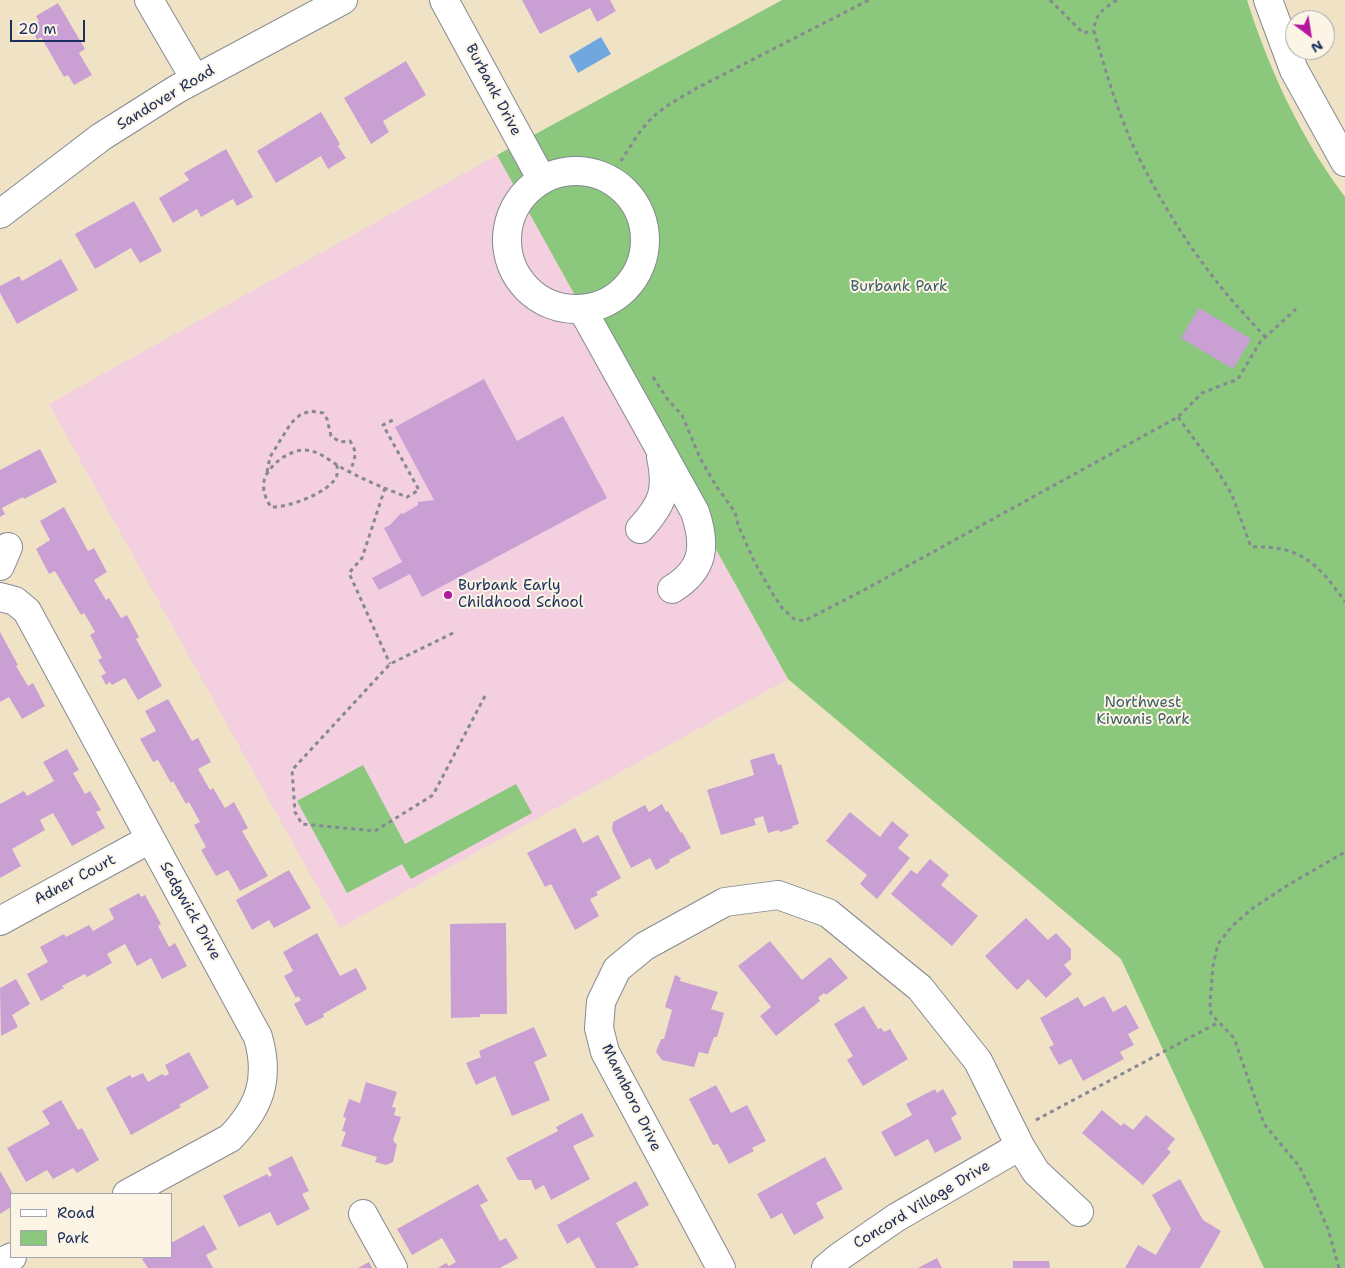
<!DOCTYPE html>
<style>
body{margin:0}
#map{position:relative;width:1345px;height:1268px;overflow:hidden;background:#f0e3c5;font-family:"Shantell Sans",sans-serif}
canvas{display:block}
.legend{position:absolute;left:10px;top:1193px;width:162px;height:65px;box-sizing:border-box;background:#fcf5e5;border:1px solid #a2a6af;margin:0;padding:6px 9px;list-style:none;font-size:15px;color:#1b2f5e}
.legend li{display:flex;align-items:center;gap:10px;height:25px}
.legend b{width:25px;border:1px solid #a2a6af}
.north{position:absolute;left:1285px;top:10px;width:50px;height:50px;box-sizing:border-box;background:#fcf5e5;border:1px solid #a2a6af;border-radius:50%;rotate:149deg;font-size:14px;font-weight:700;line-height:20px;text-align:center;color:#1b2f5e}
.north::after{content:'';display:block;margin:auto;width:18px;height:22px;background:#b5179e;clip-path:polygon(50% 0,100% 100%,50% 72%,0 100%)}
.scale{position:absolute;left:10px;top:20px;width:75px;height:22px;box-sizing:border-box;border:2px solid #1b2f5e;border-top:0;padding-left:6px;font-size:15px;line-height:18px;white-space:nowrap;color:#1b2f5e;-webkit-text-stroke:4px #fcf5e5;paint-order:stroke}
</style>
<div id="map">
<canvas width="1345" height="1268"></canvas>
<ul class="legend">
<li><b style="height:6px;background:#fff"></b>Road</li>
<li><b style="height:14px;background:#8bc77c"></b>Park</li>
</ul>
<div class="north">N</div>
<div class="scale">20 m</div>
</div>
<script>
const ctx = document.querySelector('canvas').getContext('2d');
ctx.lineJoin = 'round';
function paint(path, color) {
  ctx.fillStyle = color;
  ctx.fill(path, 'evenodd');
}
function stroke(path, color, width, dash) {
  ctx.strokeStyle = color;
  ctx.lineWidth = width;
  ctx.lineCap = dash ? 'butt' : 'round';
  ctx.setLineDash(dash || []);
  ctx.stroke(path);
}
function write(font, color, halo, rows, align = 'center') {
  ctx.font = font + ' "Shantell Sans",sans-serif';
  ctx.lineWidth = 4;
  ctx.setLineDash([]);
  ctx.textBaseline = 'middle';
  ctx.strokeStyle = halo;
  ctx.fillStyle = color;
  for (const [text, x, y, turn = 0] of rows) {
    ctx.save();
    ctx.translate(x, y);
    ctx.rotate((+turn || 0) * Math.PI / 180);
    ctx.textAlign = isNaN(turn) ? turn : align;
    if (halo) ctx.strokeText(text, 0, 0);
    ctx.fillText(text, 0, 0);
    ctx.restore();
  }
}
const built = new Path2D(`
 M497 155 788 679 340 928 49 404Z`);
const green = new Path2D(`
 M782 0H1247C1269 70 1301 138 1345 197V1268H1264L1121 959 788 679 497 155Z
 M363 765 405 844 516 784 532 813 411 879 402 864 347 893 297 801Z`);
const water = new Path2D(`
 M601 37 611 54 578 73 569 56Z`);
const building = new Path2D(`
 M522 0H610L616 11 597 22 590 8 540 34Z
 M58 3 85 49 79 53 92 75 74 85 68 75 64 77 41 37 37 40 30 26 39 21 36 16Z
 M406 61 426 95 383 121 389 132 371 144 344 98Z
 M321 112 340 144 338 146 346 158 328 169 321 156 276 183 257 151Z
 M226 149 253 197 237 206 233 199 201 217 197 209 173 223 159 198 189 180 184 173Z
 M134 201 162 251 140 263 131 248 95 269 75 234Z
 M61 259 78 290 17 324 0 293V286L19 276 22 281Z
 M1199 308 1251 339 1233 369 1181 338Z
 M484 379 517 441 563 416 607 498 422 597 410 574 379 590 372 578 402 562 384 528 390 525 401 513 403 514 418 505V502L434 500 395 427Z
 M40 449 57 482 24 499 23 497 2 508 5 514 0 517V470Z
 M64 507 88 551 94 548 107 572 94 580 106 600 109 598 121 618 127 615 139 637 136 639 162 686 138 700 125 678 112 685 110 682 106 685 101 676 106 673 98 660 102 658 90 635 95 632 84 613 81 615 55 571 49 574 36 549 50 540 40 521Z
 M0 632 18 665 16 666 28 686 33 683 45 706 22 719 9 697 0 702Z
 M168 699 192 741 198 738 211 762 198 769 210 790 213 788 225 808 234 802 248 828 242 831 268 876 240 891 228 870 216 876 201 850 206 847 194 825 200 822 189 802 186 804 173 781 171 783 158 760 153 762 140 739 156 731 145 711Z
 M67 749 79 770 73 773 85 794 90 791 101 810 96 812 105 828 72 846 53 813 40 820 45 830 12 849 21 866 0 878V804L24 791 27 796 54 781 43 762Z
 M774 753 778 765 781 764 799 824 792 826 793 828 780 832 779 830 768 833 763 816 754 819 756 825 721 835 707 790 754 775 750 760Z
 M662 804 666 812 668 811 681 833 682 832 691 848 669 860 670 862 656 870 650 858 631 868 612 830 613 822 645 805 649 812Z
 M850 812 880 837 892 821 909 835 898 848 910 858 877 899 860 884 867 875 826 841Z
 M575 828 583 843 598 835 621 878 596 892 598 895 590 899 599 916 575 930 551 884 545 887 527 853Z
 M930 859 949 875 941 885 978 916 952 946 891 894 911 870 917 874Z
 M289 870 311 908 274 928 269 920 252 930 236 900Z
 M139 893 141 897 145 895 161 924 158 926 169 947 175 943 187 966 162 979 151 958 137 966 125 944 107 954 112 963 87 977 85 974 62 986 64 988 41 1001 27 974 48 962 40 947 64 934 66 937 89 925 93 931 114 919 109 909Z
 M1026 918 1048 940 1056 933 1071 949V959L1064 965 1072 974 1046 998 1028 979 1017 990 985 956Z
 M506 923 507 1014H480V1017L451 1018 450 924Z
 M317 933 340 976 356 968 367 989 323 1014 324 1017 306 1026 294 1004 301 1000 298 996 296 998 284 976 293 971 283 952Z
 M770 941 802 980 830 957 848 978 826 995 824 993 818 998 820 1001 776 1036 760 1016 771 1007 738 966Z
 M675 975 681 978 680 981 718 992 711 1009 724 1013 717 1037H714L708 1054 699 1052 694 1067 662 1060 656 1052 661 1039H664L672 1010 665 1007Z
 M16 979 30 1004 12 1015 18 1027 1 1036 0 988Z
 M1104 996 1113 1012 1126 1005 1139 1028 1128 1034 1134 1045 1120 1052 1124 1059 1083 1081 1071 1059 1059 1065 1049 1047 1054 1045 1040 1018 1078 997 1084 1007Z
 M864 1006 878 1029 881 1028 884 1032 890 1029 908 1059 863 1086 847 1060 853 1056 834 1024Z
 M534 1027 547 1056 534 1062 550 1100 512 1116 495 1076 476 1085 466 1063 481 1057 479 1051Z
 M189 1052 209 1088 179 1105 181 1107 131 1135 106 1088 130 1075 132 1078 143 1073 148 1082 162 1074 165 1076 169 1074 165 1065Z
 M366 1082 397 1092 392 1107 396 1108 394 1115 401 1117 393 1140 397 1145 393 1162 386 1165 375 1162 377 1157 341 1146 346 1132 342 1131 346 1118 343 1117 349 1099 360 1103Z
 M716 1085 731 1113 747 1105 766 1141 752 1148 754 1151 729 1164 718 1144 713 1145 689 1099Z
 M935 1089 937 1093 943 1089 957 1114 951 1118 962 1139 935 1153 928 1139 895 1157 881 1132 912 1115 906 1104Z
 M61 1100 78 1130 82 1128 99 1160 77 1173 73 1168 53 1179 47 1170 26 1182 7 1148 50 1124 42 1111Z
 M1102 1110 1121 1126 1124 1123 1133 1130 1146 1115 1175 1139 1167 1149 1171 1152 1143 1185 1082 1133Z
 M582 1113 594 1136 573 1146 590 1179 551 1200 544 1185 535 1190 531 1180H518L506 1158 558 1131 556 1127Z
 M292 1156 309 1191 302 1194 310 1209 277 1226 270 1212 239 1227 223 1196 267 1174 269 1177 272 1175 268 1168Z
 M825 1157 843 1189 816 1203 824 1218 794 1235 782 1213 771 1219 757 1194Z
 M0 1171 13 1194H11V1207L0 1214Z
 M1180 1179 1203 1220 1221 1231 1200 1268H1125L1138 1245 1156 1255 1171 1229 1152 1195Z
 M636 1181 649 1205 616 1223 639 1265 633 1268H596L579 1237 567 1244 557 1225Z
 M478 1184 488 1201 480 1205 500 1241 506 1238 518 1258 500 1268H438L446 1263 449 1266 456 1262 442 1238 412 1255 397 1229Z
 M204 1225 217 1249 206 1255 213 1268H148L142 1259 146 1257H171V1243Z
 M937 1258 942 1268H918Z
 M1013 1261H1049L1050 1268H1013Z
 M369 1262 372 1268H358Z`);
const path = new Path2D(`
 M1050 0 1083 33 1094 31
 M1117 0C1103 9 1095 14 1094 31 1105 69 1116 107 1132 143 1156 195 1188 247 1225 292 1237 307 1252 322 1265 337
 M621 161C630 147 639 131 651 119 664 106 682 97 697 88L869 0
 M653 377 668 400 682 415 700 458 716 486 735 512 738 525 755 563 774 596 783 609 794 619 804 621 864 590 1158 428 1178 417 1202 393 1238 379 1260 342 1296 309
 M1178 417 1219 473 1232 495 1251 547C1300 545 1318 563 1345 602
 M337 465C337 468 338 474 336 477 329 493 287 508 271 507 264 497 260 483 268 472 275 461 290 451 303 450 317 450 326 458 337 465 357 477 386 489 407 497L419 490 383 425 395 419
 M267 472 270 457 291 423 300 415 310 411 323 413 327 419 331 436 340 442 350 441C358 452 355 459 350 471
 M385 488 362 558 349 573 390 664
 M453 633 390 664 292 770 295 812 302 824 375 831 433 795 486 694
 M1036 1120 1219 1022
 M1339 1268 1328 1229 1310 1188 1299 1166 1264 1124 1234 1038 1211 1014 1210 1003 1213 966 1218 944 1232 926 1253 908 1288 885 1345 852`);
const minor = new Path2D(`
 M149 0 195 79
 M444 0 542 180
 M1268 0 1294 70 1345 162
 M507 240a69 69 0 1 1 138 0a69 69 0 1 1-138 0Z
 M0 214 101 137 177 89 343 0
 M582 309 695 512C706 545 705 569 672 589
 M640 529C663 504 668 490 661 457
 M0 566 8 547
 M0 597 15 601 27 611 258 1037C270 1079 260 1107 230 1138L127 1194
 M0 921 150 839
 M363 1214 393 1268
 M0 1263 12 1257
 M721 1268 605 1052 599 1028 601 1002 617 969 645 946 725 902 778 895 828 913 920 988 978 1061 1020 1146 1036 1172 1079 1212
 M826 1268 839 1257 897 1217 1020 1146`);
const markers = [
 [448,595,5,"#b5179e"]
];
const streetNames = [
 ["Burbank Drive",493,90,62],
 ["Sandover Road",166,98,-31],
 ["Adner Court",75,880,-28],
 ["Sedgwick Drive",190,911,61],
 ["Mannboro Drive",631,1098,64],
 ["Concord Village Drive",922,1205,-31]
];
const parkNames = [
 ["Burbank Park",899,287],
 ["Northwest",1143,703],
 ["Kiwanis Park",1143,720]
];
const poiNames = [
 ["Burbank Early",458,586],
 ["Childhood School",458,603]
];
paint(built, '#f3cfdf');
paint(green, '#8bc77c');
paint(water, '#71a7df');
paint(building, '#caa0d4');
stroke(minor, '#868992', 30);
stroke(path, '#868992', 3, [4, 4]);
stroke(minor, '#fff', 28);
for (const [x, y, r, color] of markers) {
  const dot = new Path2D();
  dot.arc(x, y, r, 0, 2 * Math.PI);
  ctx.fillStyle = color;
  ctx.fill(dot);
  stroke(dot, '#fcf5e5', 2);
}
write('15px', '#1b2f5e', '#fcf5e5', streetNames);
write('15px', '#3d5d67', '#fcf5e5', parkNames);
write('15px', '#1b2f5e', '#fcf5e5', poiNames, 'left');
</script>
